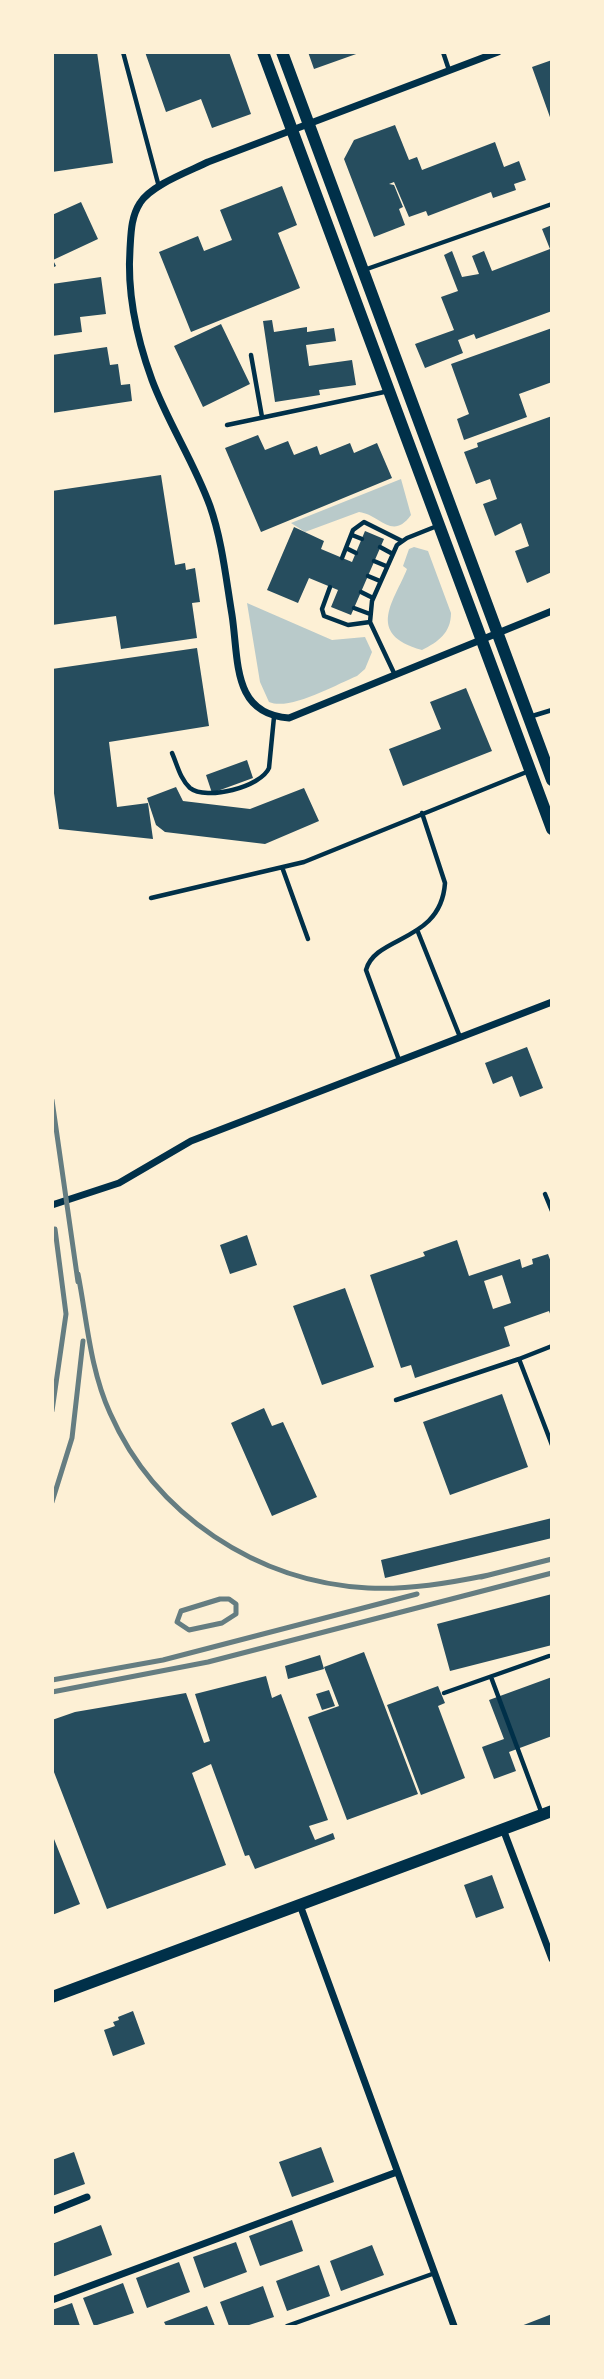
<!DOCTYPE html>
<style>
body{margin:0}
#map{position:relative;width:604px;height:2379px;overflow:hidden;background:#fdf0d5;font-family:"IBM Plex Sans",sans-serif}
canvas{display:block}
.frame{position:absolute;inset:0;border:54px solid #fdf0d5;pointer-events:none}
</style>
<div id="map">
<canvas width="604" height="2379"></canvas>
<div class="frame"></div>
</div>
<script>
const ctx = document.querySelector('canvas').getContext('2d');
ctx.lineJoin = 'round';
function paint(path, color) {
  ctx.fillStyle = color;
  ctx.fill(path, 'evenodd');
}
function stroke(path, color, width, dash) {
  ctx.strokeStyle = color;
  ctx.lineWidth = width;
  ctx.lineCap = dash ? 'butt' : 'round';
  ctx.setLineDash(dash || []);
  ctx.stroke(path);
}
const green = new Path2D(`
 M401 479 411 515C392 541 381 515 359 512L305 532 291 523Z
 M414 547 428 551 451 613C451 633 438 642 422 650 364 634 395 600 407 569L403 566 409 549Z
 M247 603 332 640 365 637 372 652 365 669 357 676C335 685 290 711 269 702L260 682Z`);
const building = new Path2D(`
 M52 52H97L113 163 52 172Z
 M145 52H229L251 114 212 128 201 99 166 112Z
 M308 52H359V53L314 69Z
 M552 60V120H551L532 67Z
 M395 125 409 160 417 157 422 170 495 142 504 167 519 161 526 180 514 184 516 190 493 198 491 192 428 216 426 211 409 217 394 182 389 184 394 185 403 207 399 209 405 225 374 237 344 159 354 140Z
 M282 186 297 225 278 233 300 288 191 332 159 252 198 236 204 251 232 240 220 210Z
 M81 202 98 239 53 260 56 266 52 268V215Z
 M552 225V311L476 339 474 334 458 340 463 353 425 368 415 344 454 330 441 297 458 291 444 255 452 251 462 277 479 274 472 256 484 251 492 271 550 249 542 229Z
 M101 277 106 314 80 317 82 332 52 336V284Z
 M272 320 274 332 307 327V332L334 328 336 341 306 345 309 366 352 360 356 385 319 390 320 395 275 402 263 321Z
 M221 324 250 384 203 407 174 346Z
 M552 328V382L519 394 527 417 464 440 457 419 469 414 451 364Z
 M107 347 110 365 118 364 121 385 130 384 132 401 52 413V355Z
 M552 416V572L527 583 515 551 529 546 521 523 495 536 483 504 497 499 490 479 476 484 464 452 478 447 477 443Z
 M258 435 265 450 288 441 294 455 317 446 320 455 350 443 354 453 377 443 392 478 261 532 225 448Z
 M161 475 175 565 185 563 186 570 195 568 200 602 192 603 197 638 121 649 116 616 52 625V491Z
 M294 527 324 541 321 549 352 562 365 531 384 539 351 615 331 607 338 590 309 578 298 603 267 590Z
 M197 648 209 726 109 742 117 807 148 803 153 839 59 829 52 779V669Z
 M466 688 492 751 403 786 389 749 441 729 430 702Z
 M247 760 253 778 212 793 206 775Z
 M176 787 183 801 250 809 304 788 319 821 265 844 165 832 156 825 147 798Z
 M527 1047 543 1088 520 1097 512 1076 493 1084 485 1063Z
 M247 1235 257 1265 230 1274 220 1245Z
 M457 1240 469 1276 520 1259 522 1268 533 1264 532 1259 548 1254 552 1265V1319L549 1311 504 1327 510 1346 415 1378 411 1365 401 1368 370 1275 425 1256 423 1252ZM502 1275 511 1303 493 1309 484 1281Z
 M345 1288 374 1367 322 1385 293 1306Z
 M502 1394 528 1467 450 1495 423 1422Z
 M264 1408 272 1426 283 1422 317 1497 272 1516 231 1423Z
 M552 1518V1538L385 1578 381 1560Z
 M552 1594V1645L450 1671 437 1624Z
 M364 1652 418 1794 347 1820 308 1717 339 1706 324 1667Z
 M320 1655 324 1669 288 1679 285 1666Z
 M266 1676 272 1698 281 1694 328 1820 309 1826 315 1840 333 1833 335 1839 255 1869 249 1855 245 1856 211 1764 192 1773 226 1865 107 1909 52 1767V1720L75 1712 186 1693 204 1743 210 1741 195 1694Z
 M552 1677V1736L509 1752 516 1771 494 1779 482 1747 504 1739 489 1700Z
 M438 1686 445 1703 438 1706 465 1778 421 1795 387 1705Z
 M329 1690 335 1706 322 1710 316 1694Z
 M52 1834 80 1904 52 1915Z
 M492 1875 504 1908 476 1918 464 1885Z
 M133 2011 145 2044 113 2056 104 2030 115 2026 113 2022 119 2020 118 2017Z
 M321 2147 334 2182 292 2197 279 2162Z
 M74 2152 85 2184 52 2196V2160Z
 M292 2220 303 2251 260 2266 249 2236Z
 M101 2225 112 2255 52 2277V2244Z
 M236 2242 247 2272 204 2288 193 2257Z
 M372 2245 384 2275 341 2291 330 2261Z
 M179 2262 190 2292 147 2308 136 2278Z
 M319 2265 330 2296 287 2311 276 2281Z
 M123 2283 134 2313 94 2326 83 2298Z
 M263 2286 274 2317 246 2326H229L220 2302Z
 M72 2303 80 2326H52V2310Z
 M207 2306 215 2326H166L164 2322Z
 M552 2314V2326H521Z`);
const service = new Path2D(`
 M123 52 159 187
 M443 52 449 70
 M364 270 552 204
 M251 355 262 417
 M227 425 389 391
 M352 535 362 539
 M380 547 391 553
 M346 548 356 553
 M342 558 353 530 364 522 402 541
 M374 561 386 566
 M368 576 380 581
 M330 587 322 609 324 616 348 625 370 622
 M361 592 373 598
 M354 608 370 614
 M394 673 370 622 372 601 397 545 407 538 437 526
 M529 717 552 710
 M172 753C177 764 180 779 190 788 206 801 261 787 269 768L274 717
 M282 867 308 939
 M151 898 304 862 529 771
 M418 932 460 1037
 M399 1060 366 970C375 935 441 943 445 883L422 813
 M545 1194 552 1211
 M552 1346 519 1359 552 1445
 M396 1400 519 1359
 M491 1677 542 1814
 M444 1693 549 1656
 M287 2326 435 2273`);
const minor = new Path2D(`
 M498 52 208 162C190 171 151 185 140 203 131 217 131 233 130 249 127 292 137 339 152 380 168 423 194 462 210 506 222 540 226 579 232 615 239 661 232 714 289 718L552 611
 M52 1205 119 1183 191 1141 552 1002
 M503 1829 552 1959
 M300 1905 454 2326
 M52 2211 87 2197
 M52 2300 397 2172`);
const tertiary = new Path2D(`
 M263 52 552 829
 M282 52 552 780
 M52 1997 552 1811`);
const rail = new Path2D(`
 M52 1100 78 1282
 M78 1274C87 1320 90 1369 110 1413 155 1515 257 1582 368 1588 409 1590 449 1583 489 1575
 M52 1411 66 1314 55 1229
 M52 1502 72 1438 83 1341
 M481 1577 552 1559
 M220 1599H229L236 1604V1614L222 1623 189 1630 177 1622 181 1611Z
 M52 1680 163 1660 417 1594
 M52 1692 208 1662 552 1573`);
paint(green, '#b9caca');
paint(building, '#264d5e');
stroke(service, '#003049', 4.5);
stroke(minor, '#003049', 7);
stroke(tertiary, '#003049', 12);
stroke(rail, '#657d81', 5);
</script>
